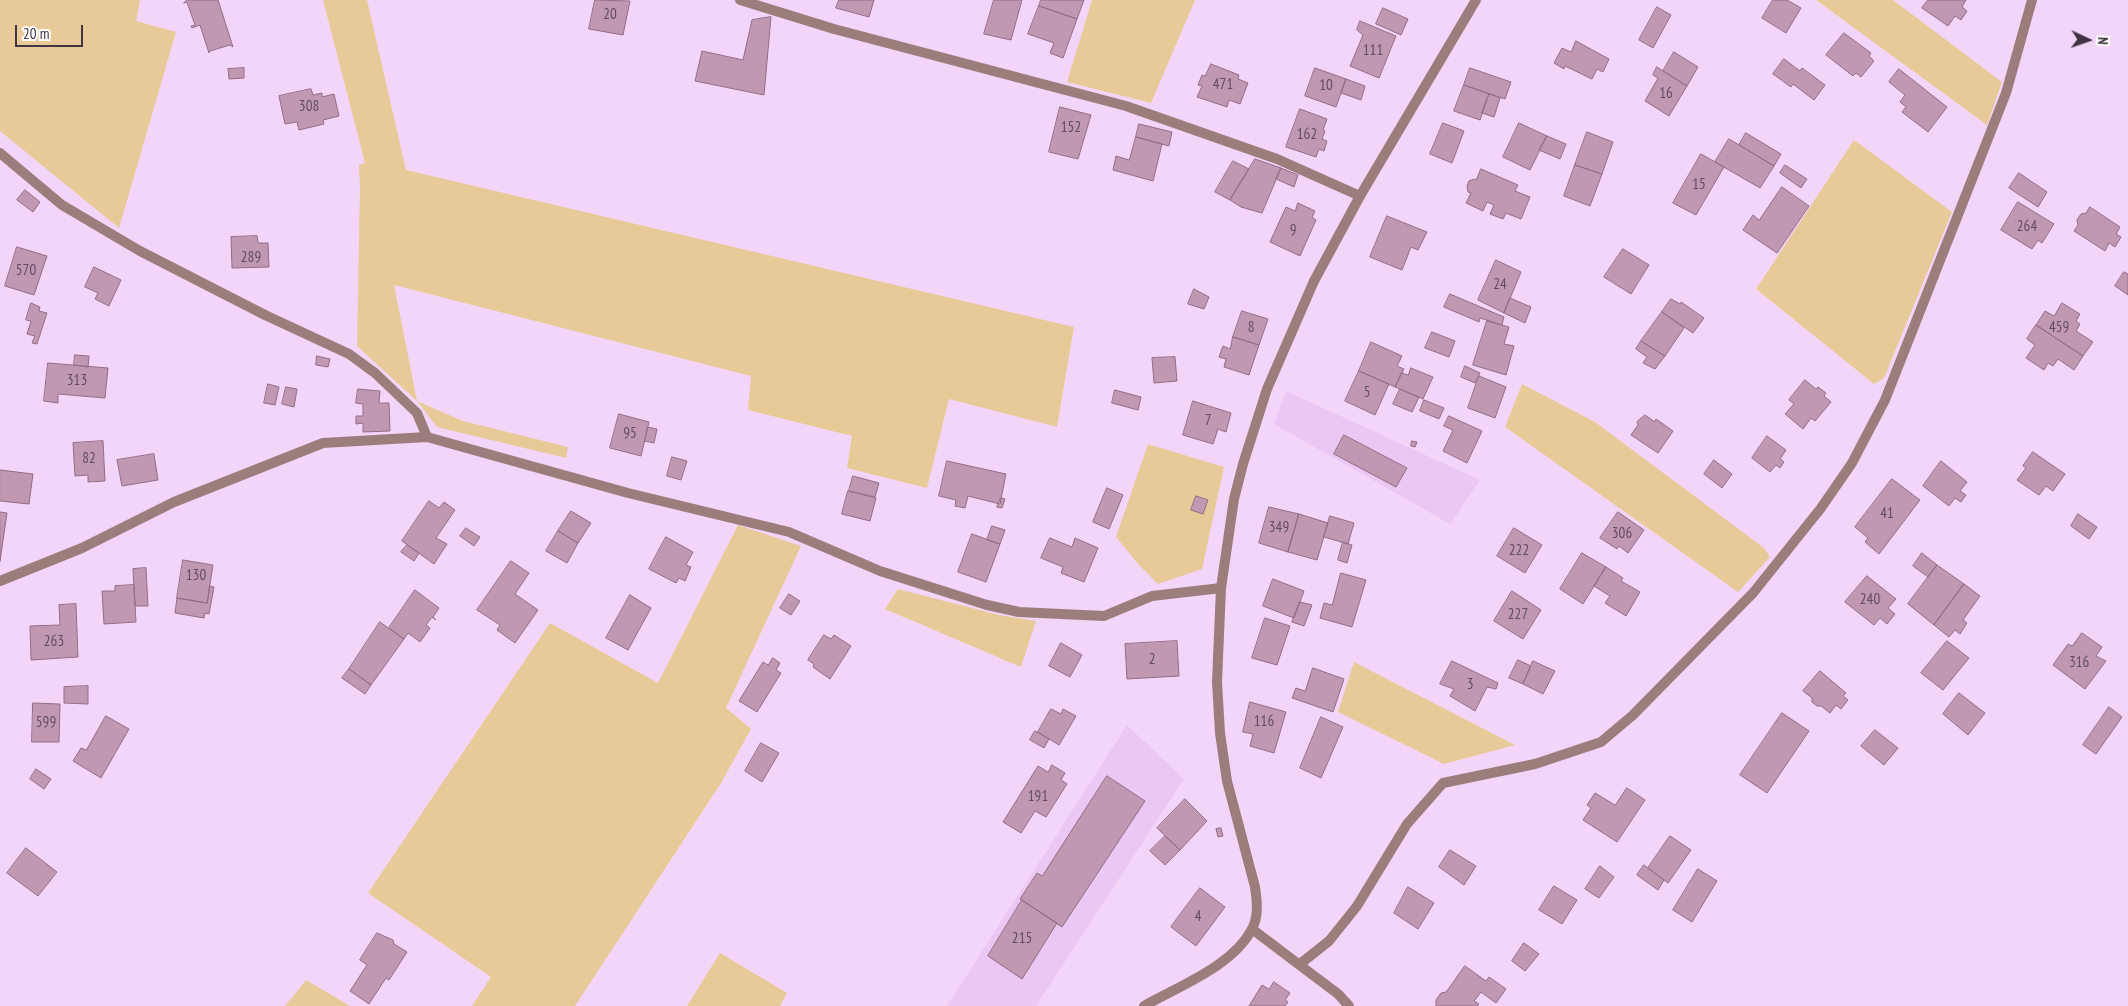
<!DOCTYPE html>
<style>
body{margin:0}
#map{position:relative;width:2128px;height:1006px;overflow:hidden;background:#f4d5fa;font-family:"PT Sans Narrow",sans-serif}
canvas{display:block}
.north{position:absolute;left:2063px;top:15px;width:50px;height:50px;-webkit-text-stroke:4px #fff;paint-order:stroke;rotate:93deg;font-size:14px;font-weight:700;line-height:20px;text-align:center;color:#403442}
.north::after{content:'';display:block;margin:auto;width:18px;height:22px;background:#403442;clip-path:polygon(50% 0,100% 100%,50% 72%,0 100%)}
.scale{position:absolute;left:15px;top:25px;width:68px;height:22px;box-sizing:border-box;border:2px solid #403442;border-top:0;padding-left:6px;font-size:15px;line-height:18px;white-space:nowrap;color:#403442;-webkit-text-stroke:4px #fff;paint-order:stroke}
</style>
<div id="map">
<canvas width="2128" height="1006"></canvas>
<div class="north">N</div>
<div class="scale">20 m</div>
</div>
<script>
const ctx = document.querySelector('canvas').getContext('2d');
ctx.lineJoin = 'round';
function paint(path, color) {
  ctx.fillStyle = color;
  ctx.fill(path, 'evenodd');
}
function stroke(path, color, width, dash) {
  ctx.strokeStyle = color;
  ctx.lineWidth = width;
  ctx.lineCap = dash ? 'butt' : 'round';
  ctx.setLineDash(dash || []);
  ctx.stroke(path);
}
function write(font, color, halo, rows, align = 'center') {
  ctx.font = font + ' "PT Sans Narrow",sans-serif';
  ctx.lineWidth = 4.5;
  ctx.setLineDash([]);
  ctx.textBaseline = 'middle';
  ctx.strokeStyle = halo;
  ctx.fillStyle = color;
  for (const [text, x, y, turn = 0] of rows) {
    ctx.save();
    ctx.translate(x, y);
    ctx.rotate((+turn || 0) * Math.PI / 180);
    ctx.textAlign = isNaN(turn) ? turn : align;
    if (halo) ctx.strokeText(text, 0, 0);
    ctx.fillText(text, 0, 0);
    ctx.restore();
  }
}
const built = new Path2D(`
 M1286 391 1480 480 1450 524 1274 424Z
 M1127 725 1184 779 1036 1006H947Z`);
const green = new Path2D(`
 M0 0H140L136 21 176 32 119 228 0 131Z
 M323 0H367L406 170 1074 327 1057 427 949 399 927 488 847 468 852 436 748 410 751 376 394 285 417 401 463 421 568 447 566 458 437 427 417 401 357 346 360 185 359 165 365 163Z
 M1092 0H1195L1151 103 1067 82Z
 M1816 0H1893L2002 82 1987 125Z
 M1854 140 1952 212 1884 378 1874 384 1756 289Z
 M1522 384 1595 422 1764 548 1770 557 1738 592 1505 427Z
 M1148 444 1224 467 1202 569 1158 584 1138 564 1116 537Z
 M738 525 801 546 726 708 751 729 721 783 575 1006H472L491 977 368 893 550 623 658 683Z
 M898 589 999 615 1036 621 1021 667 885 609Z
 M1354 662 1515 745 1444 764 1338 712Z
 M720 953 787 993 780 1006H687Z
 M306 980 350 1006H285Z`);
const building = new Path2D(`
 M187 0H218L233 47 230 45 210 51 209 53 200 25 192 28 191 26 195 25 187 2 184 3Z
 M595 0 630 1 623 35 589 29Z
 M839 0H874L869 17 836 8Z
 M994 0H1022L1011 40 984 34Z
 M1041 0H1084L1077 19 1039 6Z
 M1773 0H1787L1801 8 1786 33 1762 18Z
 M1928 0H1966L1962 7 1967 11 1961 20 1955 16 1948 26 1922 8Z
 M1039 6 1077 19 1063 58 1050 53 1054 43 1028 34Z
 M1657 7 1671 15 1653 48 1639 40Z
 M1383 8 1408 19 1401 35 1376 24Z
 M771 17 764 95 695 81 702 51 743 60 752 20Z
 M1360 21 1396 36 1379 78 1350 66 1363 35 1357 30Z
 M1844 33 1871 53 1869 56 1874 61 1861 77 1856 73 1853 76 1826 55Z
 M1576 41 1609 59 1603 72 1597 69 1592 79 1565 66 1564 69 1554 63 1562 48 1571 52Z
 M1674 52 1698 67 1687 86 1663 71Z
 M1784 59 1800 71 1802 68 1825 85 1814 100 1793 84 1791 87 1773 74Z
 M1211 64 1239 75 1238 79 1248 83 1240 104 1229 100 1227 107 1197 97 1202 86 1198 85 1202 75 1205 76Z
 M1657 67 1687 86 1669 116 1645 101 1658 78 1653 75Z
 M244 68V78L229 79 228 69Z
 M1315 68 1346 79 1336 107 1305 96Z
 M1470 68 1511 82 1505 99 1464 85Z
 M1899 69 1947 107 1928 132 1902 112 1906 107 1900 102 1905 95 1889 82Z
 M1346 79 1365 86 1361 100 1341 93Z
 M1464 85 1489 94 1480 120 1454 111Z
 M311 89 313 95 322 93V97L334 94 339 116 323 120 324 124 299 130 297 122 285 124 279 96Z
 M1489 94 1500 98 1494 117 1482 113Z
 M1060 107 1091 115 1078 159 1049 152Z
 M1300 109 1327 119 1323 130 1325 131 1322 139 1327 141 1324 151 1319 149 1316 157 1286 147Z
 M1443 123 1464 131 1452 163 1430 154Z
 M1519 123 1547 136 1530 170 1503 157Z
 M1139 124 1172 132 1169 146 1136 137Z
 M1587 132 1613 142 1602 174 1575 165Z
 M1746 133 1781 154 1774 166 1739 145Z
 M1547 136 1566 144 1560 159 1539 150Z
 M1136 137 1162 144 1153 181 1113 170 1116 156 1129 160Z
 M1729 139 1774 166 1760 188 1715 162Z
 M1701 154 1724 167 1696 215 1673 203Z
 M1255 159 1281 168 1262 213 1241 207 1230 200Z
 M1233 161 1249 169 1230 200 1215 192Z
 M1575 165 1602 174 1590 206 1564 196Z
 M1785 165 1807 179 1801 188 1780 173Z
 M1281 168 1298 175 1294 187 1276 179Z
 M1481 169 1518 185 1515 191 1530 197 1521 219 1506 213 1503 219 1490 214 1494 205 1487 202 1483 211 1466 203 1471 193 1468 192 1467 186 1469 181 1474 179 1476 180Z
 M2019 173 2047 192 2038 207 2009 188Z
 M1782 187 1809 206 1777 253 1743 230 1753 215 1759 220Z
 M25 190 40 202 33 212 17 200Z
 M2018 202 2054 224 2042 243 2038 240 2032 249 2001 230Z
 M1298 203 1315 211 1312 217 1316 220 1300 256 1270 242 1286 207 1295 211Z
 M2090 207 2120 227 2116 234 2121 237 2115 247 2109 243 2105 251 2074 231 2078 225 2077 220 2081 214 2086 213Z
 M1387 216 1427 232 1418 250 1411 247 1402 270 1370 257Z
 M257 236 258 243H268L269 267 232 268 231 237Z
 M17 247 47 256 34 295 5 286Z
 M1623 249 1649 265 1631 294 1604 277Z
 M1496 260 1521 272 1504 313 1478 300Z
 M94 267 121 280 109 306 95 299 98 293 85 287Z
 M2124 272 2128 274V295L2115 286Z
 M1194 289 1209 297 1204 309 1188 304Z
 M1450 294 1504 317 1502 325 1480 318 1479 322 1444 307Z
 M1510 298 1531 307 1525 323 1504 313Z
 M1671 299 1680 304 1681 302 1704 318 1693 333 1662 312Z
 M31 303 40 307 39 311 47 313 37 344 32 343 35 336 27 334 31 321 26 320Z
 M2062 303 2080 314 2076 321 2080 324 2076 331 2093 342 2083 356 2036 325 2045 311 2054 316Z
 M1242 311 1268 319 1259 345 1233 337Z
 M1662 312 1684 328 1665 356 1641 341Z
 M1487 321 1509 327 1504 344 1514 346 1506 375 1473 365Z
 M2036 325 2083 356 2074 370 2058 359 2053 366 2048 363 2044 370 2026 358 2035 345 2027 339Z
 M1432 332 1455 341 1449 357 1425 348Z
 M1233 337 1259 345 1249 375 1224 367 1226 359 1219 357 1223 346 1230 349Z
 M1641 341 1665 356 1655 369 1643 363 1647 357 1636 349Z
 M1371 342 1402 356 1397 366 1404 369 1395 387 1359 371Z
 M75 355 89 356 88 367 74 365Z
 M317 356 330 359 328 367 316 365Z
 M1175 357 1177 381 1154 383 1152 358Z
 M48 363 108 368 105 398 58 394V403L44 401Z
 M1465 366 1480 373 1475 383 1461 377Z
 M1411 368 1433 377 1423 399 1395 387 1401 373 1408 375Z
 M1359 371 1389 384 1375 415 1345 401Z
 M1479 376 1506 387 1495 418 1468 408Z
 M1805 380 1816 389 1818 387 1826 393 1824 396 1831 402 1815 421 1811 418 1803 429 1785 414 1794 404 1789 400Z
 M268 384 279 387 275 405 264 403Z
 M286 387 297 389 294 407 282 404Z
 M358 389 380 391 379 403H389L390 431 363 432V423L356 424V416H363V404L356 403Z
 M1400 389 1419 397 1412 412 1393 404Z
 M1115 390 1141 397 1138 410 1112 403Z
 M1424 400 1444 408 1439 419 1420 411Z
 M1193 401 1231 413 1226 432 1218 429 1213 444 1183 435Z
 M619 414 649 422 641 456 610 448Z
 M1645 415 1655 422 1656 419 1673 431 1658 453 1631 435 1638 425 1637 422Z
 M1449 416 1482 431 1467 463 1443 451 1453 430 1444 426Z
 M648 427 657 429 654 443 645 441Z
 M1344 435 1407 468 1396 487 1334 454Z
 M1767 436 1786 450 1780 459 1784 462 1780 468 1776 465 1770 472 1752 458Z
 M103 441 105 481 88 482V475L75 476 73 443Z
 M1412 441 1417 442 1415 447 1411 446Z
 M2033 452 2065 474 2053 491 2046 486 2039 495 2017 480 2026 468 2023 466Z
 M154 454 158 480 122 486 117 460Z
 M672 457 687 461 681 480 667 476Z
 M1714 460 1732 474 1722 488 1704 474Z
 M947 461 1006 474 1000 504 968 496 965 508 955 506 956 500 939 496Z
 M1941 461 1967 482 1960 491 1966 495 1961 502 1955 498 1949 506 1923 486Z
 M0 470 33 474 29 504 0 501Z
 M853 476 879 483 875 497 849 491Z
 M1892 479 1920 500 1879 554 1865 542 1868 538 1855 527Z
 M1107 488 1123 495 1109 529 1093 522Z
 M848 491 876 498 870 521 842 514Z
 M1196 496 1208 500 1203 514 1191 510Z
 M1001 498 1005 499 1002 508 997 507Z
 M429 501 439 508 444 502 455 510 436 538 447 544 434 564 402 541Z
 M1269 507 1299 514 1288 552 1259 543Z
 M571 511 591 523 578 543 558 531Z
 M0 512 7 513 0 561Z
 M1618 512 1644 530 1628 553 1619 546 1617 549 1600 538Z
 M1299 514 1328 523 1317 560 1288 552Z
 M2078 514 2097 527 2089 539 2071 526Z
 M1330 516 1354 523 1348 544 1324 537Z
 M992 526 1005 530 1000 544 987 540Z
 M466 528 480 537 474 546 460 536Z
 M1514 528 1542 545 1525 573 1497 556Z
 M558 531 578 543 567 563 546 551Z
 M972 534 1000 544 986 582 958 572Z
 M666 537 693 552 686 565 691 567 685 581 679 578 676 583 649 569Z
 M1050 538 1072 547 1075 538 1098 548 1084 582 1061 573 1063 567 1041 558Z
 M1343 542 1352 545 1347 563 1338 560Z
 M407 545 419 553 414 561 401 552Z
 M1582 553 1606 567 1583 604 1560 589Z
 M1922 553 1937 565 1928 577 1913 566Z
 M183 560 213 565 207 603 177 598Z
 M511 561 529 573 515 594 538 610 515 643 497 630 500 625 477 610Z
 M1937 565 1964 584 1934 625 1908 604Z
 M1606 567 1623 578 1621 581 1640 592 1626 616 1605 603 1610 596 1594 586Z
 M146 568 148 606H135L133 569Z
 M1341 573 1366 580 1352 627 1320 618 1324 603 1332 605Z
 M1867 576 1896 599 1888 608 1895 614 1887 624 1880 618 1874 625 1845 602Z
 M1273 579 1304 591 1294 618 1263 606Z
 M1964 584 1980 596 1963 620 1967 623 1960 634 1955 630 1949 637 1934 625Z
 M134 585 136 622 104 624 102 591H115V586Z
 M210 586 214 587 209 614 205 613 204 618 175 613 177 598 207 603Z
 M415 590 439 608 433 617 436 620 432 617 426 625 430 628 420 642 408 633 404 639 389 628Z
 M1512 591 1541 610 1523 639 1494 621Z
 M789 594 800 601 791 615 780 608Z
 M630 595 651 608 628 650 606 638Z
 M1300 602 1312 605 1304 626 1292 622Z
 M76 604 78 657 31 660 30 626 60 625 59 605Z
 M1265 618 1290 626 1277 665 1252 658Z
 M380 622 404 639 371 685 349 669Z
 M2082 633 2102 647 2096 656 2106 661 2085 689 2053 665 2068 644 2072 646Z
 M824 635 831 639 834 635 851 646 830 679 813 667 814 664 808 660Z
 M1177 641 1179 676 1127 679 1125 644Z
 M1947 641 1969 658 1943 690 1921 673Z
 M1061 643 1082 655 1070 677 1049 666Z
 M773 658 780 663 776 670 781 673 757 712 739 701 763 662 768 665Z
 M1518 660 1531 666 1523 684 1509 678Z
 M1452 661 1498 683 1496 689 1487 687 1475 711 1450 696 1454 689 1440 684Z
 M1533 661 1555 671 1543 694 1523 684Z
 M1313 668 1344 679 1333 712 1292 698 1296 688 1305 691Z
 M349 669 371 685 365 694 342 678Z
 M1820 671 1846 693 1843 696 1848 700 1841 709 1836 705 1830 713 1821 706H1817L1812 702V698L1803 691Z
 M88 686V704L64 703V687Z
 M1959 693 1985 713 1968 735 1943 714Z
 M1250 702 1286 712 1274 753 1250 746 1253 734 1243 732Z
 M33 703 60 704 59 742H32Z
 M2109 707 2122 717 2096 754 2083 745Z
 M1051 709 1061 714 1063 709 1076 716 1059 745 1038 732Z
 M1782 713 1809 731 1767 793 1740 775Z
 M106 716 129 729 101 778 73 761 81 748 86 750Z
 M1321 717 1343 727 1321 778 1300 768Z
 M1875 730 1898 748 1884 765 1861 746Z
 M1035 731 1049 739 1044 748 1030 740Z
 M761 743 779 753 762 782 745 771Z
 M1052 765 1065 773 1061 780 1067 784 1046 817 1035 811 1021 833 1003 822 1038 766 1048 772Z
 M36 769 51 779 44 789 30 779Z
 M1107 776 1145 801 1062 927 1020 899 1037 873 1042 876Z
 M1627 788 1645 800 1617 842 1583 820 1591 808 1587 805 1595 793 1615 805Z
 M1185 799 1207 821 1180 850 1157 828Z
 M1221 828 1223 836 1218 837 1216 829Z
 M1165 836 1180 850 1165 865 1150 851Z
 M1670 836 1691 850 1668 883 1648 868Z
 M26 848 57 872 38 896 7 873Z
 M1450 850 1476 866 1464 885 1439 867Z
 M1644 865 1664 880 1658 890 1637 875Z
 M1600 866 1614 877 1599 898 1585 889Z
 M1698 869 1717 881 1692 922 1673 910Z
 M1554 886 1577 900 1562 924 1539 910Z
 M1408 887 1434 903 1418 929 1394 913Z
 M1200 888 1225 907 1196 946 1171 927Z
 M1022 900 1057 923 1022 979 988 956Z
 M377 933 393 940 394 944 407 952 389 980 386 978 369 1004 350 991 367 965 360 960Z
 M1524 943 1539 954 1525 971 1512 961Z
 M1465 966 1486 981 1489 977 1506 989 1496 1003 1481 992 1474 1001 1479 1004 1477 1006H1436V1000L1441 993 1446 992Z
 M1274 982 1290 993 1285 1000 1288 1002 1285 1006H1249L1262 985 1269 989Z`);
const minor = new Path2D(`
 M740 0 834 29 1126 106 1277 159 1360 196
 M0 153 62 205 140 251 265 315 349 354 375 373 417 413 427 437
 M0 581 82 548 174 502 323 443 427 437 628 493 789 532 880 571 987 605 1019 612 1104 616 1152 596 1221 588
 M1252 929 1338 994 1349 1006
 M1300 964 1329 941 1357 906 1407 824 1443 783 1535 764 1601 742 1633 715 1753 593 1821 508 1852 463 1885 400 2006 93 2032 0`);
const tertiary = new Path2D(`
 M1144 1006C1179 986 1233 966 1252 929 1259 916 1257 900 1255 887L1227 781 1220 733 1217 682 1221 588 1234 499 1243 464 1267 389 1314 281 1360 196 1476 0`);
const numberNames = [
 ["20",610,15],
 ["111",1373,51],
 ["471",1223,85],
 ["10",1326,86],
 ["16",1666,94],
 ["308",309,107],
 ["152",1071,128],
 ["162",1307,135],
 ["15",1699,185],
 ["264",2027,227],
 ["9",1293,231],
 ["289",251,258],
 ["570",26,271],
 ["24",1500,285],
 ["8",1251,328],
 ["459",2059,328],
 ["313",77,381],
 ["5",1367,393],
 ["7",1208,421],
 ["95",630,434],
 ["82",89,459],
 ["41",1887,514],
 ["349",1279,528],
 ["306",1622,534],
 ["222",1519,551],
 ["130",196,576],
 ["240",1870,600],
 ["227",1518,615],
 ["263",54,642],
 ["2",1152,660],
 ["316",2079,663],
 ["3",1470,685],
 ["116",1264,722],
 ["599",46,723],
 ["191",1038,797],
 ["4",1198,917],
 ["215",1022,939]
];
paint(built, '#ebc7f3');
paint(green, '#e8ca98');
paint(building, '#c198b2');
stroke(building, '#936c85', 1);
stroke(minor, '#9b7d7c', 10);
stroke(tertiary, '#9b7d7c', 10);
write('15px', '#604d5e', null, numberNames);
</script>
